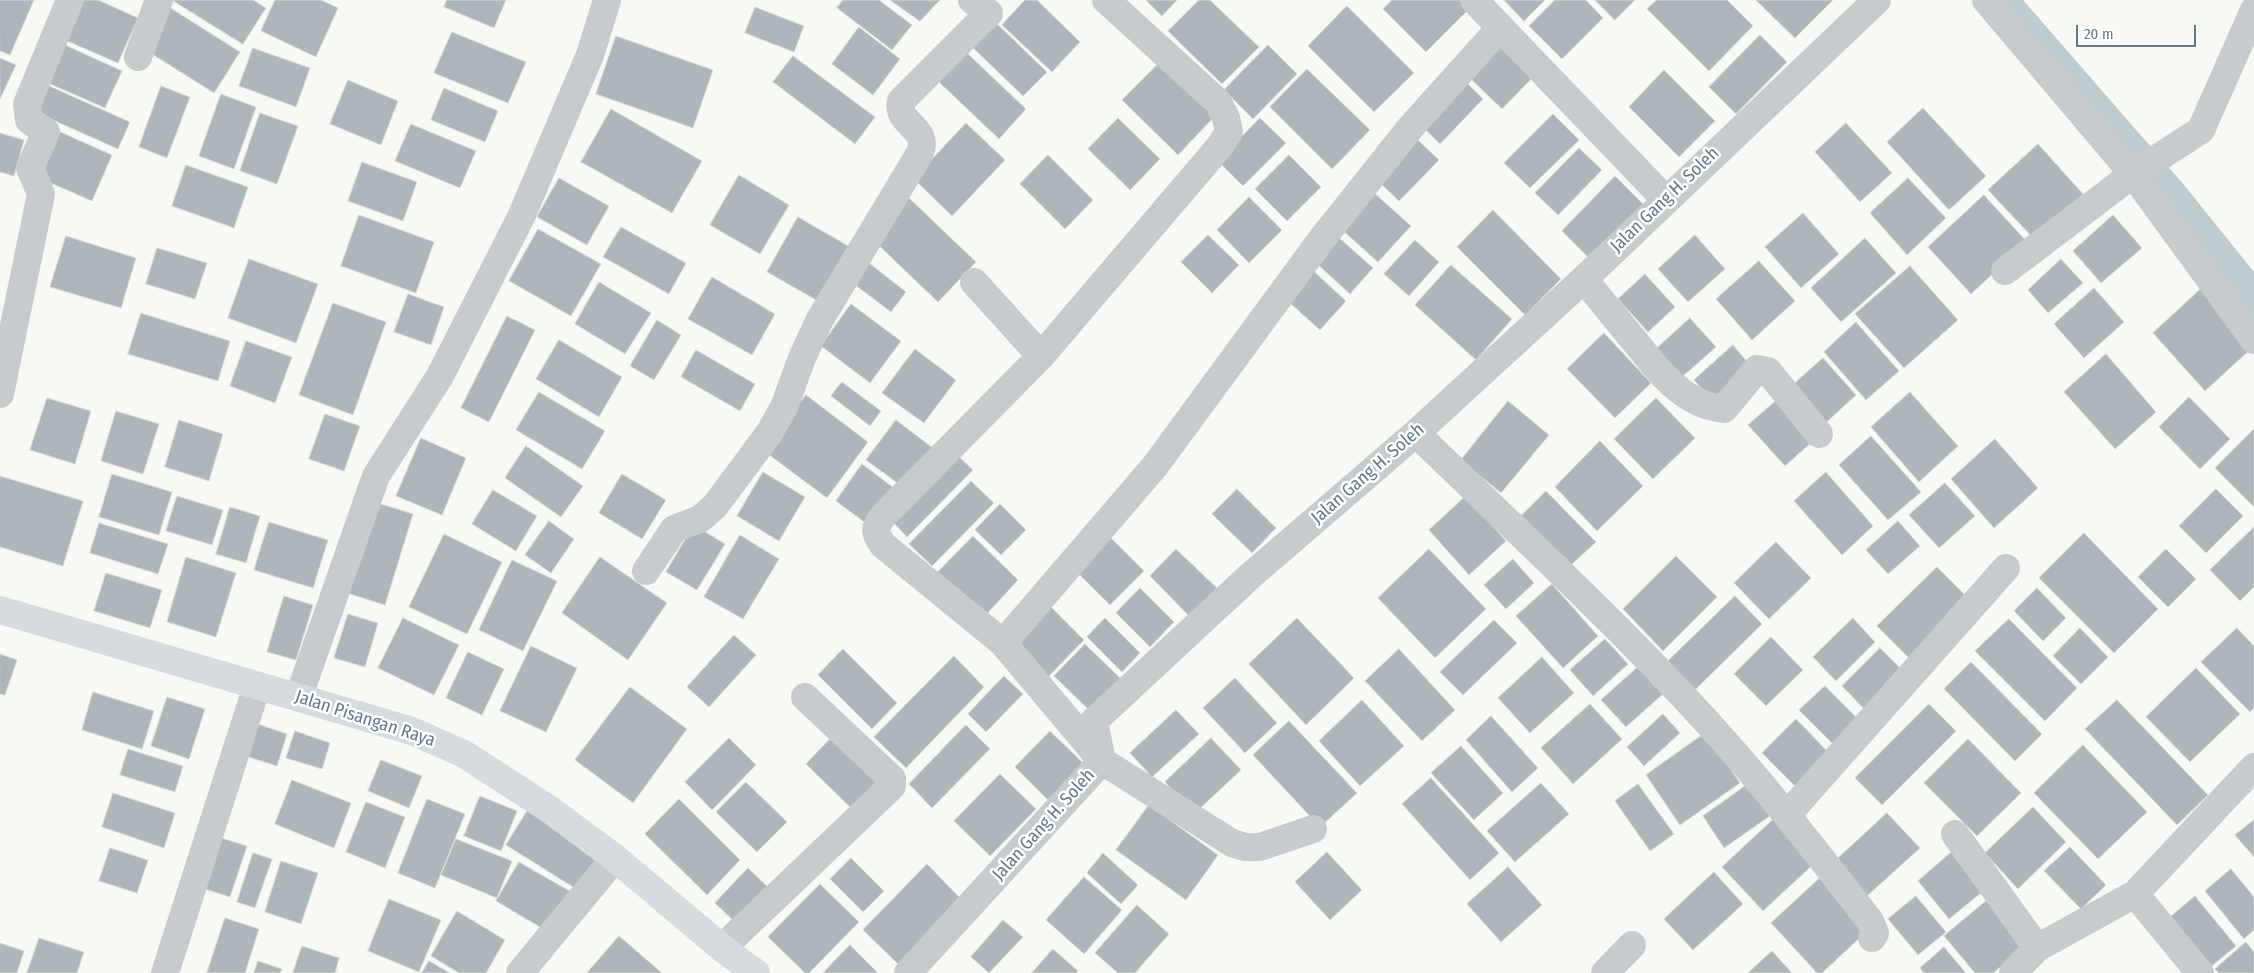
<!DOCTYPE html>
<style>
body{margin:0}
#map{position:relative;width:2254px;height:973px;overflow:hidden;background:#f8f8f5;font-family:"Fira Sans Condensed",sans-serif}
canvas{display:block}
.scale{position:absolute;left:2076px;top:25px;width:120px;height:22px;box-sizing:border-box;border:2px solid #657988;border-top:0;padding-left:6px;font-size:15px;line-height:18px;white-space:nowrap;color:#657988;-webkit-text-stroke:4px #fff;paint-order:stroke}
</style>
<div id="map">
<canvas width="2254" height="973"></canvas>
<div class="scale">20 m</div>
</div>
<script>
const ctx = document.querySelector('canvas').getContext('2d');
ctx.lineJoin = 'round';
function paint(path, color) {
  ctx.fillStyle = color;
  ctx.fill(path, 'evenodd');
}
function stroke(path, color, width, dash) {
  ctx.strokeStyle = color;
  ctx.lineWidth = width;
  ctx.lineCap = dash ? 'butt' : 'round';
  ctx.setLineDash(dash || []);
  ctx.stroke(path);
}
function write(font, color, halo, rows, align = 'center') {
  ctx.font = font + ' "Fira Sans Condensed",sans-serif';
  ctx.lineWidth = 5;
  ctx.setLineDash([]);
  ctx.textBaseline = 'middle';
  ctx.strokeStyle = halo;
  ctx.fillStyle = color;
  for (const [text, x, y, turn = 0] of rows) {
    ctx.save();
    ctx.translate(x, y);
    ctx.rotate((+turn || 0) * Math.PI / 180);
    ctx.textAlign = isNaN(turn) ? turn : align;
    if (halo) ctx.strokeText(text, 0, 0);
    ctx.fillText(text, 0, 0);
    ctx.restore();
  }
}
const water = new Path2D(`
 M1986 0H2023L2184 185 2254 272V340Z`);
const building = new Path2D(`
 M0 0H34L10 55 0 51Z
 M82 0H98L138 18 118 63 65 40Z
 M172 0H253L266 8 243 44Z
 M275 0H321L338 8 316 57 261 31Z
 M447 0H506L494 28 444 7Z
 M843 0H879L912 25 892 50 837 8Z
 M890 0H940L920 21Z
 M1025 0H1037L1080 42 1052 72 1002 25Z
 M1146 0H1177L1162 16Z
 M1199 0H1210L1259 47 1222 84 1168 31Z
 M1392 0H1472L1475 3 1426 52 1383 9Z
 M1504 0H1545L1524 21Z
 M1555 0H1586L1603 18 1562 59 1529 26Z
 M1595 0H1635L1615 20Z
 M1657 0H1727L1753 26 1709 71 1647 9Z
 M1756 0H1833L1795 38Z
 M1347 6 1414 73 1374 112 1308 46Z
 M169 7 240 52 214 93 144 49Z
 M755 7 804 26 794 52 745 33Z
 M991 18 1047 72 1023 96 968 43Z
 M859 27 900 59 873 95 832 64Z
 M452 32 526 62 508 103 434 73Z
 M1760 35 1787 62 1736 114 1709 87Z
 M616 36 713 70 693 128 596 94Z
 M1504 37 1538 72 1502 109 1467 75Z
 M65 45 122 71 105 108 48 83Z
 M1268 45 1297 74 1253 119 1224 90Z
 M253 48 310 68 296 107 239 86Z
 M967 53 1026 109 999 139 939 82Z
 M793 56 875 117 855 144 773 82Z
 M0 58 16 65 0 99Z
 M1159 63 1214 117 1178 155 1122 100Z
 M1307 69 1370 130 1332 169 1270 107Z
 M1664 70 1715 121 1679 157 1629 107Z
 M1461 77 1483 99 1440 144 1418 122Z
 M348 80 398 101 381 145 330 124Z
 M47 85 130 122 118 149 35 112Z
 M161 86 190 97 167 158 139 147Z
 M444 88 498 111 485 142 431 120Z
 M221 94 256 107 234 169 199 156Z
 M1923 108 1986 176 1949 210 1887 142Z
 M611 109 702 161 672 213 581 162Z
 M260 113 298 126 277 184 240 171Z
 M1553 114 1579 140 1530 188 1504 163Z
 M1118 118 1160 159 1130 190 1088 149Z
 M1260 118 1286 143 1243 186 1218 161Z
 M966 123 1005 160 952 216 914 179Z
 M1846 123 1892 173 1860 202 1815 152Z
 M411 124 476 151 460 188 395 161Z
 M58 131 112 155 92 201 37 177Z
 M0 133 24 140 14 176 0 172Z
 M1418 140 1439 160 1399 201 1378 181Z
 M2038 144 2083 194 2034 239 1988 190Z
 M1579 148 1602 170 1558 215 1535 193Z
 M1048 155 1093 200 1065 229 1020 184Z
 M1289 155 1321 187 1287 221 1255 189Z
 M362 162 417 182 403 221 348 201Z
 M186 165 248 187 234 228 172 206Z
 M739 175 789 205 760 254 710 225Z
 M1615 176 1643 204 1589 258 1562 231Z
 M559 178 609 206 587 245 537 217Z
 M1908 178 1946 218 1907 255 1870 213Z
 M1372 191 1411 226 1378 262 1340 228Z
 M1984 195 2027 242 1971 294 1928 247Z
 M908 197 976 262 938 302 870 237Z
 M1249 197 1282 230 1249 263 1217 230Z
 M1493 210 1561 279 1525 315 1457 247Z
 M1803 213 1839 254 1801 288 1765 247Z
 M359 215 434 242 416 293 341 266Z
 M2113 215 2142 248 2101 283 2073 251Z
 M798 217 850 247 818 301 767 272Z
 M621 227 686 263 669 294 603 257Z
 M538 229 601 264 571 316 509 281Z
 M1208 235 1239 265 1212 293 1181 262Z
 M1336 235 1373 268 1350 294 1314 261Z
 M1695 235 1725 269 1688 302 1658 269Z
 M66 236 136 258 121 308 50 287Z
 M1865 238 1896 273 1841 322 1811 288Z
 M1415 240 1439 262 1409 296 1384 274Z
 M157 248 207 263 195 299 146 284Z
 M249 259 318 284 296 343 228 318Z
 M2061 259 2083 283 2048 313 2028 290Z
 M1759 261 1795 301 1752 340 1716 299Z
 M869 263 906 292 891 312 854 284Z
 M1307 265 1346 301 1320 330 1281 295Z
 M1451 265 1512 319 1476 360 1415 305Z
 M1910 266 1958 320 1904 368 1855 314Z
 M1645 274 1675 307 1648 332 1618 299Z
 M712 277 775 314 752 355 688 319Z
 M599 282 651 313 625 354 575 324Z
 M2204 286 2254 346 2205 391 2153 333Z
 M2094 288 2124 322 2084 358 2054 324Z
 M408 294 444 307 431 345 394 332Z
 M333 303 386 322 353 415 299 395Z
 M851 304 901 341 870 383 821 346Z
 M141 313 230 341 218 381 128 354Z
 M507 316 535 330 489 422 461 408Z
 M1690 318 1716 347 1682 377 1657 348Z
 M657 320 681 335 654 380 630 366Z
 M1856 322 1899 371 1866 400 1824 352Z
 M1604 333 1651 383 1615 418 1567 369Z
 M559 340 622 377 599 417 536 379Z
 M246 341 292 357 275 403 230 386Z
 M1733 345 1754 370 1715 404 1694 380Z
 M915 349 956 380 924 423 882 393Z
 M696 350 755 384 740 411 681 377Z
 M2106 354 2156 412 2115 449 2064 392Z
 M1823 358 1856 395 1819 429 1785 392Z
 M842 382 881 411 870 426 831 396Z
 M539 392 605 431 582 469 516 430Z
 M1910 392 1958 446 1919 482 1871 427Z
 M806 395 868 442 827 498 764 451Z
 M2189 397 2230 439 2200 469 2159 427Z
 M47 398 91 411 75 464 30 450Z
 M1656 398 1695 438 1653 479 1614 439Z
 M1778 399 1814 440 1785 466 1748 425Z
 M1508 401 1549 435 1501 493 1461 460Z
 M116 411 159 424 143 474 101 461Z
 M325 414 360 426 344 471 309 459Z
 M179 420 223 434 209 481 165 467Z
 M896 420 933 448 903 487 866 460Z
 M2254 429V505L2253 506 2215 468Z
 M1871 436 1921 492 1888 520 1839 465Z
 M421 438 466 458 442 515 396 496Z
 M1995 439 2038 488 1994 528 1951 479Z
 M1600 441 1643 486 1597 531 1555 487Z
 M526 446 583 486 561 517 505 478Z
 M956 454 973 470 907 537 892 521Z
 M862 464 894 488 867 524 836 501Z
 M763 472 805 497 779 541 737 516Z
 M1826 472 1873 526 1842 555 1794 501Z
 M112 474 172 492 159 535 99 517Z
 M622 474 666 500 642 539 599 513Z
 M0 476 83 501 63 566 0 547Z
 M971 481 994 503 932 566 909 544Z
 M1945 483 1975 516 1939 548 1909 515Z
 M1237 489 1276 528 1252 553 1212 514Z
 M2216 489 2243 516 2206 553 2179 526Z
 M493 490 537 516 516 551 472 524Z
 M1546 491 1596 542 1570 566 1521 516Z
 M177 496 223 510 212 545 166 531Z
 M1466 496 1506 541 1469 575 1429 530Z
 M374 502 413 514 385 605 347 593Z
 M1000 504 1026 530 1001 555 975 530Z
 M230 507 260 516 246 563 216 554Z
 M549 521 574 539 551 573 525 555Z
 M1898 521 1920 546 1888 574 1866 550Z
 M269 522 328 540 313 588 254 570Z
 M99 523 168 544 158 574 90 553Z
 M694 525 725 544 697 590 666 572Z
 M2254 527V587L2240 601 2210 570Z
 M2084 533 2158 609 2114 653 2039 578Z
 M444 534 502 562 467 634 409 607Z
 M740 535 779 559 743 619 704 597Z
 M973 536 1018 580 983 618 937 573Z
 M1109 536 1144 571 1110 605 1075 570Z
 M1776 542 1811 578 1769 619 1734 583Z
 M1176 549 1220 591 1192 619 1150 576Z
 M1429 549 1486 609 1435 658 1378 598Z
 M2166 549 2196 579 2168 607 2138 577Z
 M1676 556 1717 597 1663 651 1623 609Z
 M186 557 236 573 216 637 167 622Z
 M600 557 667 603 628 660 562 613Z
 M1513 559 1534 583 1506 609 1484 585Z
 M512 560 557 581 523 651 479 630Z
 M1937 567 1970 600 1911 660 1877 626Z
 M106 573 162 590 150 628 94 611Z
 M1552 584 1598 636 1563 668 1516 616Z
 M1140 588 1174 622 1150 647 1116 613Z
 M2037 588 2066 618 2043 641 2014 611Z
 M284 596 313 605 296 660 267 652Z
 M1735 596 1762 624 1694 691 1666 663Z
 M1049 605 1084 640 1048 677 1013 642Z
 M348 614 378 623 365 667 334 658Z
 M403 618 459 645 434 695 378 668Z
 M1105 618 1140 653 1122 672 1087 637Z
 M1297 618 1354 678 1306 725 1249 664Z
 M1853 618 1875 642 1836 681 1813 657Z
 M2009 619 2077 688 2045 721 1975 651Z
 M1494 620 1517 643 1463 695 1440 672Z
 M2080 628 2108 657 2081 684 2053 656Z
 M2237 628 2254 646V708L2250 712 2201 662Z
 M734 635 756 655 709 707 687 687Z
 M1771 637 1803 670 1766 706 1734 674Z
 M1605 639 1628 664 1593 696 1570 670Z
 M1085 644 1120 678 1089 710 1054 676Z
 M531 646 577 668 546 732 500 711Z
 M1880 648 1907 675 1869 714 1842 686Z
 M843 649 897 703 872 729 818 675Z
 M1399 649 1455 710 1422 741 1365 681Z
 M468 652 504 669 482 715 446 698Z
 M0 654 17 660 5 695 0 694Z
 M954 656 984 687 906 768 874 737Z
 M1542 657 1574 693 1530 733 1498 698Z
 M1971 662 2042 734 2015 761 1944 689Z
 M1639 666 1663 694 1626 727 1601 700Z
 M2196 668 2240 714 2190 762 2146 717Z
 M1004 676 1023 694 986 732 968 714Z
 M1235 678 1277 723 1245 753 1203 708Z
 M1825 686 1861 722 1836 747 1799 710Z
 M630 687 687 729 633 803 575 760Z
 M93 692 154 711 142 749 82 730Z
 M167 697 205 709 189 759 151 746Z
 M1362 700 1404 746 1360 786 1319 741Z
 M2117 700 2208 795 2177 825 2085 729Z
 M1590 704 1622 739 1573 784 1541 748Z
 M1929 704 1956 731 1882 805 1855 778Z
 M1176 710 1199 734 1152 777 1130 753Z
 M1663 714 1680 733 1644 766 1627 747Z
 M1491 716 1538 768 1512 792 1466 740Z
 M1796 719 1831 755 1797 788 1762 753Z
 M249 721 287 734 277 766 239 754Z
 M1289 721 1357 793 1320 827 1253 755Z
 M966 725 990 749 932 808 909 784Z
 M295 731 330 743 322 769 286 758Z
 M1050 731 1083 763 1048 800 1015 767Z
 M1705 733 1740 783 1680 825 1646 775Z
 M729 738 756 765 712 810 685 782Z
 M831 738 880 786 854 811 806 764Z
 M1211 738 1241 770 1194 814 1165 782Z
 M1968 739 2021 793 1977 836 1924 783Z
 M2083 745 2147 812 2098 859 2034 793Z
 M1461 746 1503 793 1474 820 1431 773Z
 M128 749 183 766 175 792 120 775Z
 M381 760 422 776 409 808 368 791Z
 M1000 774 1036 809 990 856 954 821Z
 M1431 778 1499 853 1470 880 1402 804Z
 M292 780 351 803 334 848 275 824Z
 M746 782 787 822 757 852 716 812Z
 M1541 783 1569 814 1515 862 1487 831Z
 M1638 784 1674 834 1650 851 1615 801Z
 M1748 784 1770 816 1724 848 1703 816Z
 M113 793 175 813 164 848 102 827Z
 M480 796 517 811 501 851 464 836Z
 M427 799 465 814 435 888 398 873Z
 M679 799 740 860 707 895 645 834Z
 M366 802 405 817 385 868 346 852Z
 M1149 805 1218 855 1186 900 1116 850Z
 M2033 807 2066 842 2018 889 1985 853Z
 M529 808 603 856 581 892 506 845Z
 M1887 813 1920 848 1867 896 1835 861Z
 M1779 814 1820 858 1763 911 1722 867Z
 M2254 820V857L2235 835Z
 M218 837 247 846 230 897 202 888Z
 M456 839 512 861 497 898 441 875Z
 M2070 847 2106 885 2081 909 2044 871Z
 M110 848 148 860 137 893 99 881Z
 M1955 849 1987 888 1949 919 1918 881Z
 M1327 852 1362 890 1330 920 1295 882Z
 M253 853 272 859 255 908 237 902Z
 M1103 853 1138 885 1121 904 1087 873Z
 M851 858 884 891 863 912 830 879Z
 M281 861 318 873 301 924 265 912Z
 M519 862 573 893 550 933 496 901Z
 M927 864 961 899 898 964 863 930Z
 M1508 867 1542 905 1501 942 1467 904Z
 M748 868 773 892 739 926 715 903Z
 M2231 869 2254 897V930L2244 939 2205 891Z
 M1714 872 1743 904 1693 950 1664 919Z
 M1084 877 1122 910 1084 954 1046 920Z
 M1821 877 1869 929 1822 973H1817L1771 923Z
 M820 884 859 922 809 973H805L768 937Z
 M1916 896 1946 932 1918 955 1888 919Z
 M1992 896 2031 942 1993 973H1975L1944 936Z
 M2195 896 2236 946 2207 970 2167 920Z
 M389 899 441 920 419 972 368 951Z
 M1137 905 1169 934 1135 973H1118L1095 953Z
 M457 911 505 940 486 973H459L431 956Z
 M225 918 259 929 245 973H207Z
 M1003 920 1023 937 989 973 971 957Z
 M619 936 662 973H587Z
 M39 938 84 952 77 973H27Z
 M2246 942 2254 952V973H2219L2215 969Z
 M0 943 24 951 17 973H0Z
 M850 945 877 972V973H823Z
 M302 946 339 958 335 973H293Z
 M1944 947 1966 973H1924L1920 968Z
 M1053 949 1078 971 1076 973H1032Z
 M1772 951 1792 973H1748Z
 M258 961 282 969 280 973H254Z
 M429 961 450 973H422Z`);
const street = new Path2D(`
 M1106 0 1218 102 1226 118 1229 132 1220 146 1041 356 883 516C873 529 875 533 883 545L1003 643 1102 761 1232 843 1245 847H1260L1313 829
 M1474 0 1665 199
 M1986 0 2133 174 2254 340
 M138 57 159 0
 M2005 271 2133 174 2201 130 2254 10
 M1584 279C1600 299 1616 319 1633 339 1657 369 1682 405 1724 409L1757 369 1768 371 1819 434
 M974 282 1041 356
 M0 394 41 194 30 168 46 132 29 120 27 104 70 0
 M1416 433C1522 537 1634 638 1732 750 1780 805 1825 863 1870 921L1875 933 1872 938
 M646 571 674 529 700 519 715 506 770 432 784 407 802 358 819 321 920 153C930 127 896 125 901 101L989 13 972 0
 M1003 643 1155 466 1321 240 1411 127 1500 28
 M299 696 376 476 440 376 521 217 590 55 607 0
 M1787 815 2006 568
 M1955 834 2037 948
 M2135 894 2200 973
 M722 948 892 786V779L805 697
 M165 973 257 686
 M520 973 615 858
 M908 973 1102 761 1094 721 1249 577 1416 433 1584 279 1877 0
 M1605 973 1632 945
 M2013 973 2037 948 2135 894 2254 767`);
const secondary = new Path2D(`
 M0 610 412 731 464 754 549 809 615 858 722 948 756 973`);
const streetNames = [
 ["Jalan Gang H. Soleh",1665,200,-44],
 ["Jalan Gang H. Soleh",1368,474,-41],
 ["Jalan Pisangan Raya",365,719,18],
 ["Jalan Gang H. Soleh",1044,825,-48]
];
paint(water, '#becbcf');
paint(building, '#aeb6bc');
stroke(building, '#d9d9d7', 1);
stroke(street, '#c7cbce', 28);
stroke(secondary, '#d6dbdf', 28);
write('18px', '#657988', '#fff', streetNames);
</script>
